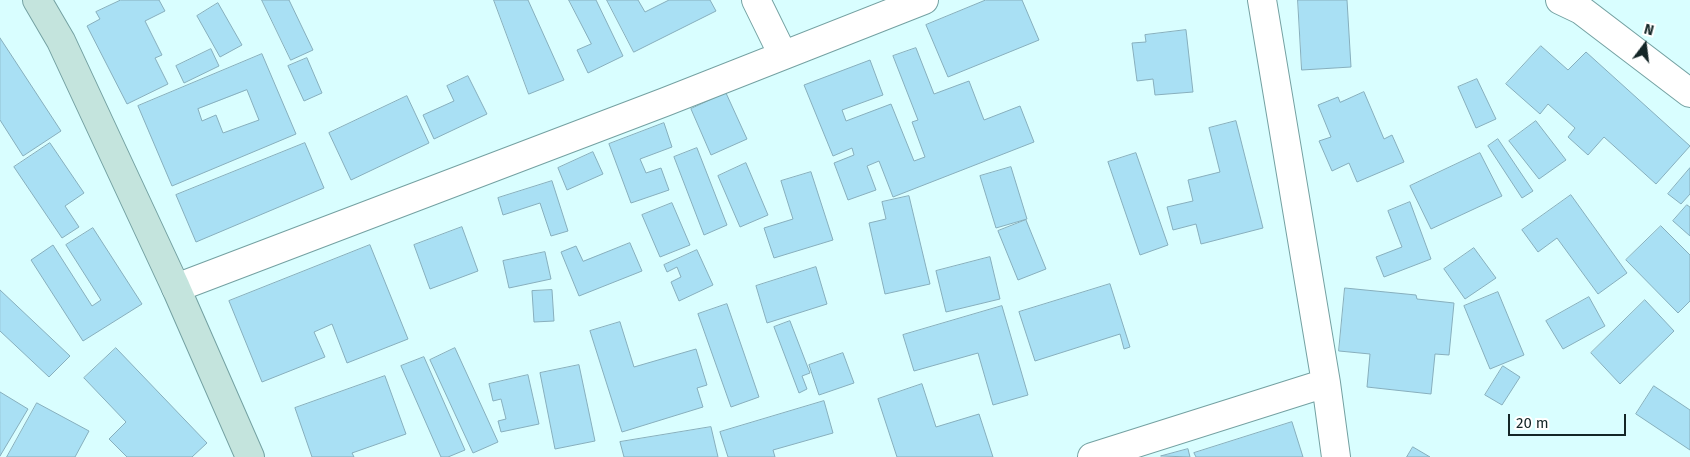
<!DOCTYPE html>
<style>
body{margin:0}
#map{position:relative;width:1690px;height:457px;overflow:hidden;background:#d9feff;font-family:"Fira Sans",sans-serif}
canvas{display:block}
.north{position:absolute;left:1620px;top:20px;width:50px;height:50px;-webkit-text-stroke:4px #fff;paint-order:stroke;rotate:15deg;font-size:14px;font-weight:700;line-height:20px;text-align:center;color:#142627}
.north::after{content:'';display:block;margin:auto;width:18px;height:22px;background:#142627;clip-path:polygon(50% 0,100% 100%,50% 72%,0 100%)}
.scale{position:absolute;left:1508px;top:414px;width:118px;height:22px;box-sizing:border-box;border:2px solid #142627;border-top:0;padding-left:6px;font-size:15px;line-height:18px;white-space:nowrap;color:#142627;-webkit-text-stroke:4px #fff;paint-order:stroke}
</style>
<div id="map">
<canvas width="1690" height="457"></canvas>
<div class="north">N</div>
<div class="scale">20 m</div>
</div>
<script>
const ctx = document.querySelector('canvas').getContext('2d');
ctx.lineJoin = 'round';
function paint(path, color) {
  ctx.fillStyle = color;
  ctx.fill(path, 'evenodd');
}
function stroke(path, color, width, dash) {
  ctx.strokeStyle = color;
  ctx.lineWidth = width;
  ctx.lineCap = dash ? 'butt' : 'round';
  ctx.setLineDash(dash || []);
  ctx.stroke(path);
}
const building = new Path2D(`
 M121 0H159L165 11 145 21 162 55 155 58 168 84 127 104 87 26 100 19 96 12Z
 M262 0H289L313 50 291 60Z
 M494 0H528L564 80 529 94Z
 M569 0H596L623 56 588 73 577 50 591 44Z
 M607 0H638L645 12 669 0H710L716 11 634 52Z
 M986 0H1022L1039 40 948 77 926 25Z
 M1298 0H1347L1351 67 1302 70Z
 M218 3 242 45 220 57 197 16Z
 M1186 30 1193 92 1155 95 1153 79 1137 81 1132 43 1146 42 1145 35Z
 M0 38 61 131 23 156 0 120Z
 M1541 46 1568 70 1586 52 1690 146 1656 184 1604 137 1588 155 1568 137 1575 128 1548 104 1540 114 1506 84Z
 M916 48 934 94 969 81 984 120 1020 106 1034 142 893 197 879 161 867 166 876 190 848 200 834 163 854 155 852 148 833 156 804 85 870 60 883 95 842 110 846 121 891 104 914 161 925 157 912 122 918 120 893 56Z
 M211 49 219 66 184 83 176 66Z
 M262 54 296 134 172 186 138 106ZM247 90 259 120 223 133 216 115 202 121 198 109Z
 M307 58 322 93 304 101 288 66Z
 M468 76 487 114 434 139 423 115 454 101 447 86Z
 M1477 79 1496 119 1476 128 1458 87Z
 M1364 92 1384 139 1392 135 1404 162 1357 182 1349 163 1332 171 1319 141 1331 137 1318 105 1338 97 1340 102Z
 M726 93 747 139 711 155 691 109Z
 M407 96 429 143 351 180 329 133Z
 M1236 121 1263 228 1201 244 1196 224 1173 230 1167 207 1193 201 1188 180 1220 172 1209 128Z
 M1536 121 1566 160 1539 179 1509 141Z
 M664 123 672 147 640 159 646 173 661 168 669 190 631 203 609 144Z
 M1498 139 1533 191 1522 198 1488 146Z
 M50 143 84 193 65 206 79 227 62 238 14 167Z
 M305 143 324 188 196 242 176 195Z
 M697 148 727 225 704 235 674 157Z
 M593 152 603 174 567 190 558 168Z
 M1136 153 1168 245 1140 255 1108 162Z
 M1480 153 1502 196 1431 229 1410 186Z
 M746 163 768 215 740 227 718 176Z
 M1011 167 1027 219 996 228 980 176Z
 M1690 168V194L1681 204 1668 194Z
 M811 172 833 240 774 258 764 228 793 219 781 181Z
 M552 181 568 231 551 236 540 203 503 215 498 198Z
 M1571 195 1627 273 1598 294 1557 238 1538 252 1522 230Z
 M909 196 930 284 885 294 869 223 886 219 882 202Z
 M1410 202 1431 259 1384 277 1376 257 1402 247 1388 211Z
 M672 203 690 245 660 257 642 215Z
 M1687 205 1690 207V236L1673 221Z
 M1026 220 1046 269 1018 280 998 231Z
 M1661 226 1690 255V301L1678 313 1626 260Z
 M462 227 478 271 430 289 414 245Z
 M93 228 142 304 83 341 31 260 53 245 92 306 101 300 66 245Z
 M630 243 642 271 579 296 561 252 576 246 583 261Z
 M370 245 408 339 347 363 332 324 314 332 325 357 262 382 229 301Z
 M1474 248 1496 278 1465 299 1444 269Z
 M697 250 713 285 679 301 671 282 681 277 677 267 667 272 664 265Z
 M545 252 551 279 509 288 503 261Z
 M990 257 1000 299 946 312 936 271Z
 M816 267 827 304 767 323 756 286Z
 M1110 284 1130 347 1124 349 1120 334 1035 361 1019 312Z
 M1345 288 1416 295 1417 299 1454 303 1449 355 1435 354 1431 394 1367 387 1370 354 1339 351Z
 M0 290 70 356 49 377 0 331Z
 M552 290 554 321 534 322 532 291Z
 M1498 292 1524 355 1490 369 1464 306Z
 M1589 297 1605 326 1563 349 1546 321Z
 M1645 300 1674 331 1620 384 1591 353Z
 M727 304 759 397 731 407 698 314Z
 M1002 306 1028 395 993 405 978 353 914 371 903 335Z
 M790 321 810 373 802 376 807 389 799 393 774 327Z
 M620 322 634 367 696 349 707 385 697 388 703 407 622 432 590 331Z
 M116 348 207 443 192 457H127L109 439 126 422 84 378Z
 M455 348 498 442 473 453 430 360Z
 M843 353 854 383 819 395 809 365Z
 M424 357 465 450 448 457H441L401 366Z
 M579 365 595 441 555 449 540 373Z
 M1503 366 1520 377 1502 405 1485 395Z
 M528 375 539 424 501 432 498 421 506 419 501 399 493 401 489 384Z
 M385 376 406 434 352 453 354 457H312L295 408Z
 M922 384 936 427 979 414 993 457H897L878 399Z
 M1654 386 1690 410V450L1636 414Z
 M0 392 28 409 0 456Z
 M824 401 833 433 773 450 775 457H728L720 432Z
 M37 403 89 431 75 457H7Z
 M1292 422 1303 457H1196L1194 453Z
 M711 427 718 457H624L620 442Z
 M1413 447 1430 457H1407Z
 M1188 449 1190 457 1161 456Z`);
const street = new Path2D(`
 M756 0 783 55
 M1262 0 1326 383 1336 457
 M1560 0 1581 10 1690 93
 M176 288 665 102 924 0
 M1092 457 1326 383`);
const secondary = new Path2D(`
 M37 0 61 41 176 288 250 457`);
paint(building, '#a9e0f4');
stroke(building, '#87afbd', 1);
stroke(street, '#74a1a2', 30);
stroke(secondary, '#74a1a2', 30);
stroke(street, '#fff', 28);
stroke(secondary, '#c4e4dd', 28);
</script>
